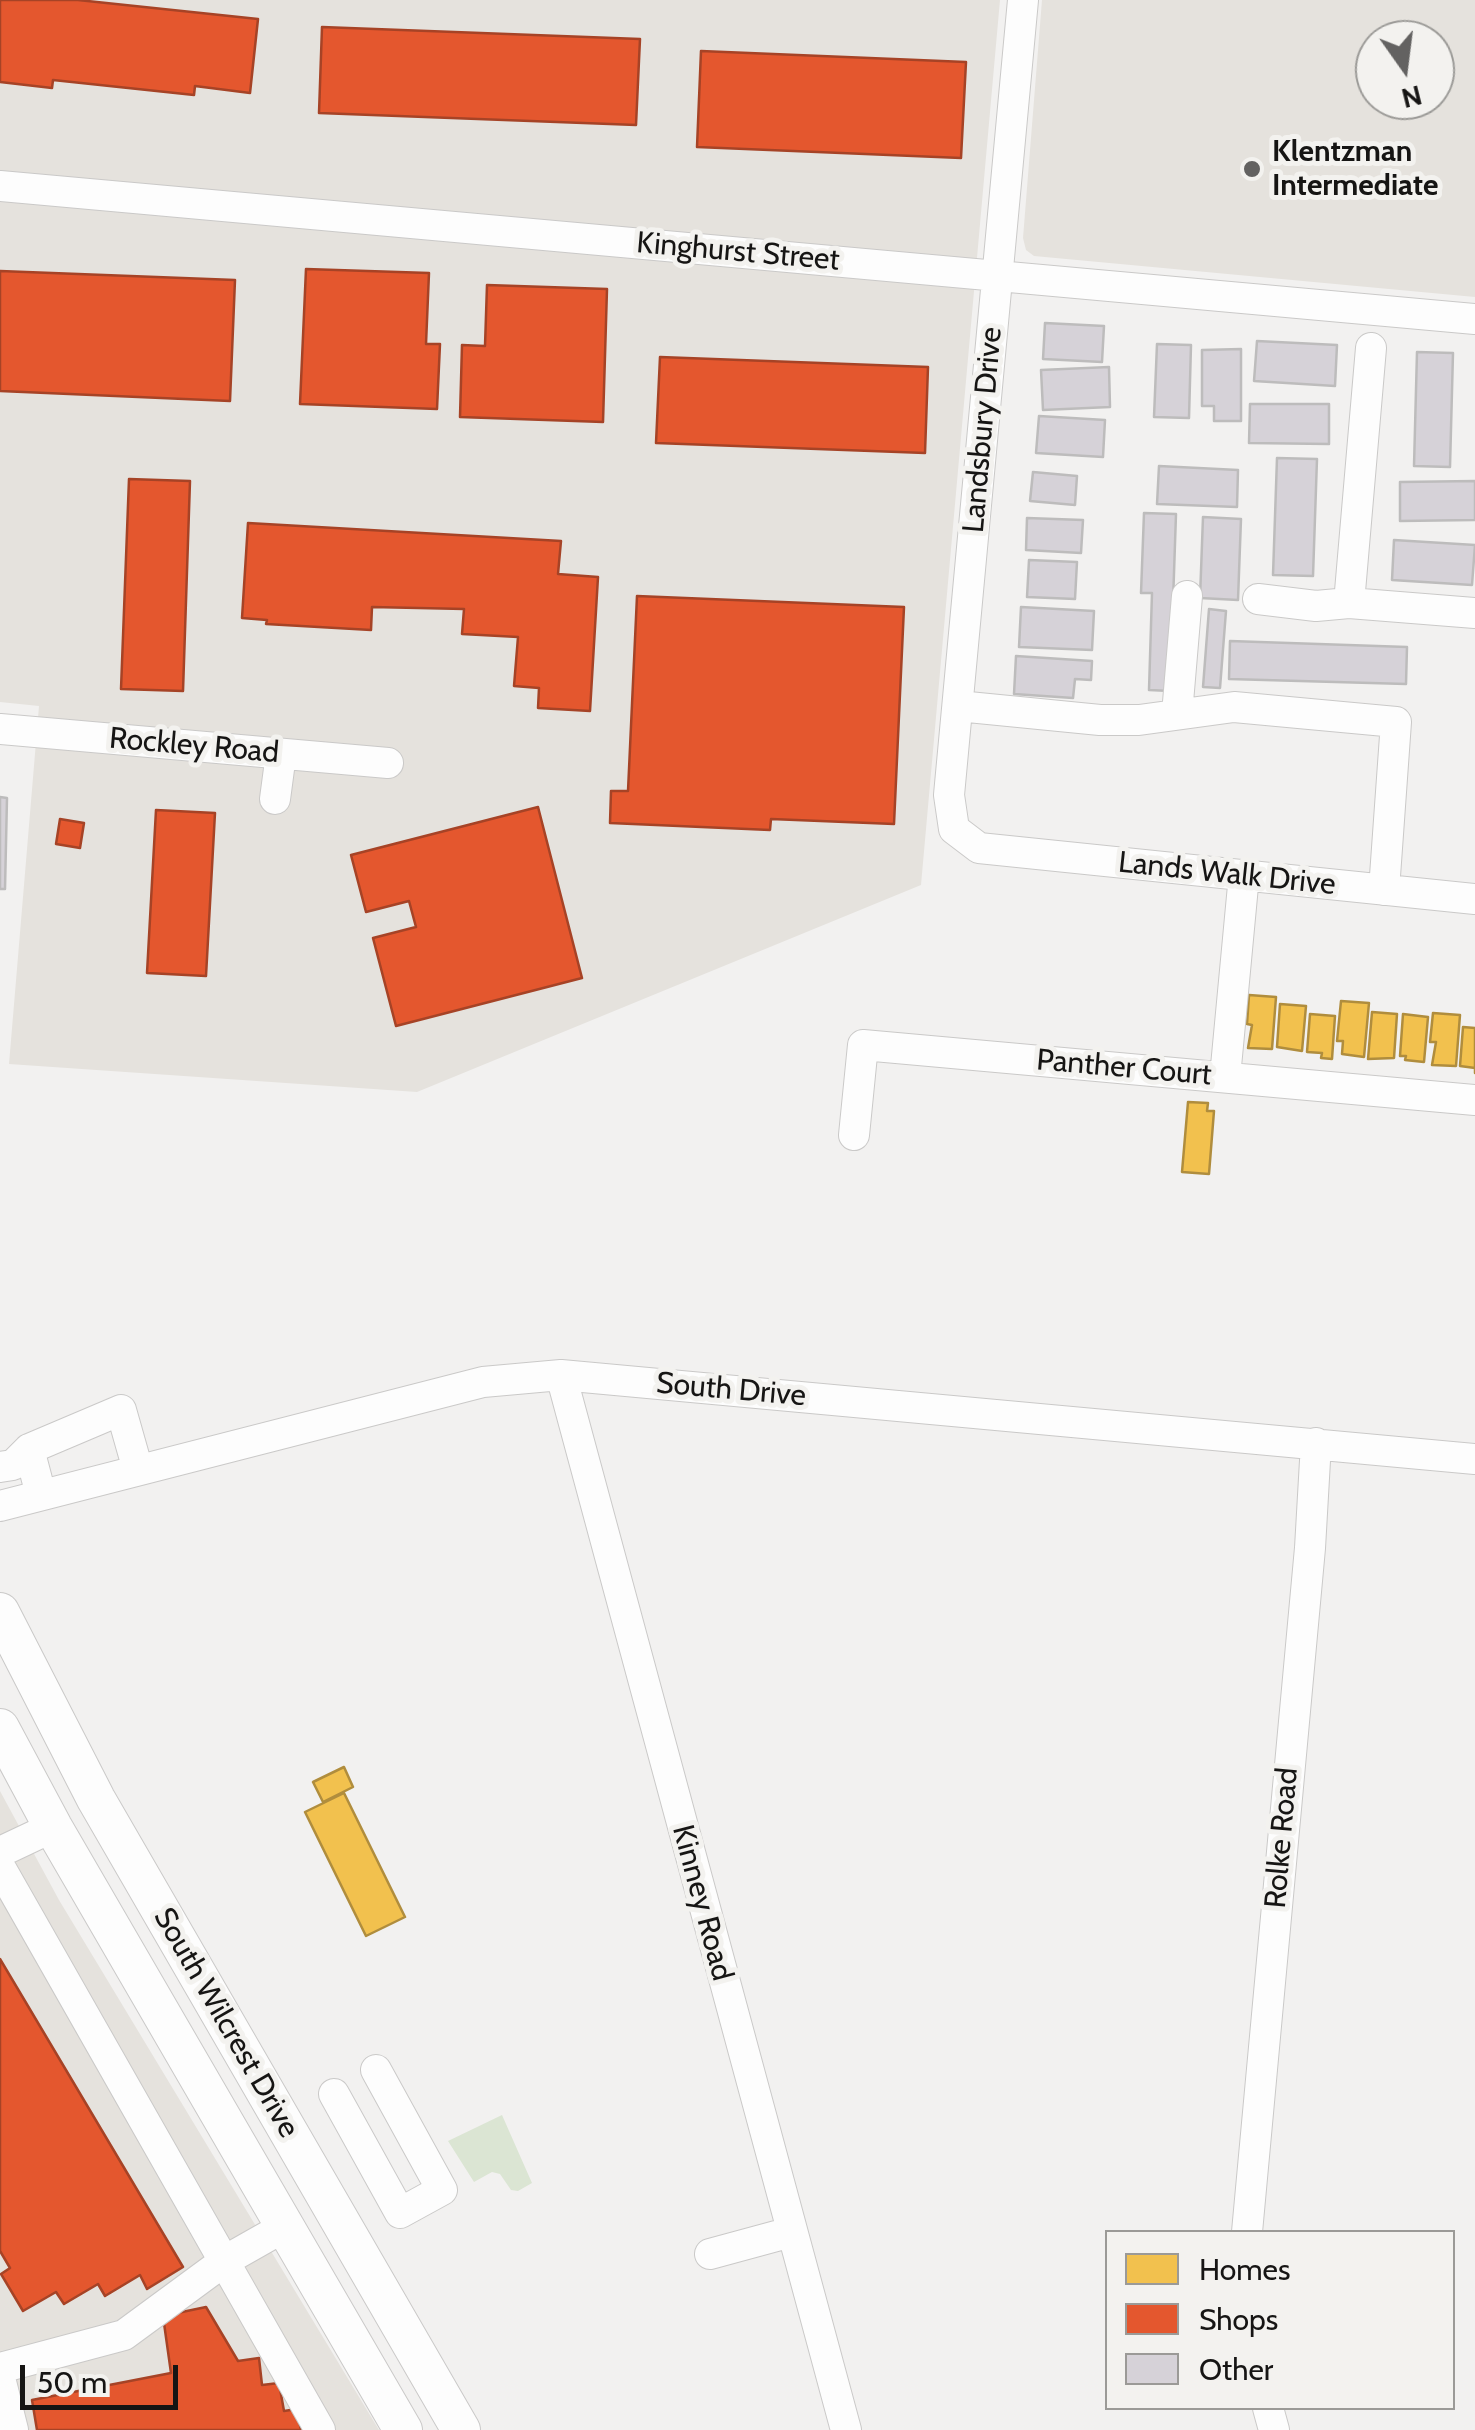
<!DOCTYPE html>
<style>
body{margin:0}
#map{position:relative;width:1475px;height:2430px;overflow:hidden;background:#f2f1f0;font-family:Cabin,sans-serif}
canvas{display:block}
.legend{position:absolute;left:1105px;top:2230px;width:350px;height:180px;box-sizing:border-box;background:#f3f2ef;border:2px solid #9b9a97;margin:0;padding:12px 18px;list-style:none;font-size:30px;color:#161514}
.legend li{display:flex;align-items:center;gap:20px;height:50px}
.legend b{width:50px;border:2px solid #9b9a97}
.north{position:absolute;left:1355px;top:20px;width:100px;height:100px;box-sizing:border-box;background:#f3f2ef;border:2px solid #9b9a97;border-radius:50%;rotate:166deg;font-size:28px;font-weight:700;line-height:40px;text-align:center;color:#161514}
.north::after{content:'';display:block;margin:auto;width:35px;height:45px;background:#636261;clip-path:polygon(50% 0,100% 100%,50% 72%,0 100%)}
.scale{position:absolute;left:20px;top:2365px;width:158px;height:45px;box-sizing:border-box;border:5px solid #161514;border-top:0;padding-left:12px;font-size:30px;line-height:35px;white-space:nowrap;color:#161514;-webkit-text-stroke:8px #f3f2ef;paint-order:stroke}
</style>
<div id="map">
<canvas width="1475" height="2430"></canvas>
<ul class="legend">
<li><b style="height:28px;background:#f2c14e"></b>Homes</li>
<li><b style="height:28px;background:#e4572e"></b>Shops</li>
<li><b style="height:28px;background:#d6d2d8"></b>Other</li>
</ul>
<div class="north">N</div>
<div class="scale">50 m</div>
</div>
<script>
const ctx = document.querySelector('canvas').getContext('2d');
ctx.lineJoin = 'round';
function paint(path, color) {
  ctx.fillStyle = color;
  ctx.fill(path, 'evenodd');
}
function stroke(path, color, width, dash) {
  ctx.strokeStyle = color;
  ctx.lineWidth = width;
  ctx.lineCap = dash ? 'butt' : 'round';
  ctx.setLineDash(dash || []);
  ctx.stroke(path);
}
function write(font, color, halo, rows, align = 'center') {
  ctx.font = font + ' Cabin,sans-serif';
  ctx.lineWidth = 10;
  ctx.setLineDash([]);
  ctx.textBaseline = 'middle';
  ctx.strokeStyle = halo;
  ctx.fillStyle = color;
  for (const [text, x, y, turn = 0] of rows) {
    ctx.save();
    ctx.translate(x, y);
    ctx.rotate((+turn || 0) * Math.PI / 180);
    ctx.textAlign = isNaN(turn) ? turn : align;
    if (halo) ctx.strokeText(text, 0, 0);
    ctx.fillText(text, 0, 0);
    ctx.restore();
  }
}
const built = new Path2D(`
 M0 0H1000L921 885 417 1092 9 1064 39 706 0 702Z
 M1042 0H1475V297L1034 256 1026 250 1023 238ZM1375 40H1435V100H1375Z
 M0 1791 59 1900 379 2430H0Z`);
const green = new Path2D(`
 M502 2115 532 2183 518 2191 511 2190 500 2174 492 2172 474 2182 448 2141Z`);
const homes = new Path2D(`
 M1249 995 1276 997 1272 1049 1248 1048 1252 1025 1247 1024Z
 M1341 1001 1369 1003 1364 1057 1342 1054 1343 1041H1337Z
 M1280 1004 1306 1006 1302 1051 1277 1047Z
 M1372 1012 1397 1014 1394 1058 1368 1059Z
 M1433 1013 1460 1015 1456 1066 1432 1065 1436 1042H1430Z
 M1310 1014 1335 1016 1332 1059 1321 1058 1322 1053 1307 1052Z
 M1403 1014 1428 1017 1424 1062 1405 1060 1406 1056H1400Z
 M1463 1027 1475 1028V1073V1068L1460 1066Z
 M1188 1102 1208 1103 1207 1111H1214L1209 1174 1182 1172Z
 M344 1767 353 1787 323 1802 313 1782Z
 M344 1793 405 1917 366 1936 305 1812Z`);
const shops = new Path2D(`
 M0 0H78L258 19 250 93 195 86 194 95 53 80 52 88 0 82Z
 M322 27 640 39 636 125 319 113Z
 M701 51 966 62 961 158 697 147Z
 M306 269 429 273 426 344H440L437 409 300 404Z
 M0 271 235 280 230 401 0 391Z
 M487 285 607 289 603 422 460 417 462 345 485 346Z
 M660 357 928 367 925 453 656 443Z
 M129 479 190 481 183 691 121 689Z
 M248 523 561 541 558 574 598 577 590 711 538 708 539 688 514 686 518 637 462 634 464 609 372 607 371 630 266 624 267 620 242 618Z
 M637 596 904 607 894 824 771 819 770 830 610 823 611 791H628Z
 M538 807 582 978 396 1026 373 938 416 927 409 901 366 912 351 855Z
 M156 810 215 813 206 976 147 973Z
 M60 819 84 823 80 848 56 844Z
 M0 1959 183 2267 147 2289 140 2275 105 2296 98 2284 64 2304 56 2292 23 2311 1 2274 10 2268 0 2251Z
 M206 2307 238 2361 259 2358 262 2385 279 2383 284 2411 297 2409 301 2430H37L32 2400 171 2373 163 2316Z`);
const building = new Path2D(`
 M1045 323 1104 326 1102 362 1043 359Z
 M1257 341 1337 345 1335 386 1254 381Z
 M1157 344 1191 345 1189 418 1154 417Z
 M1241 349V421H1214V406H1202V350Z
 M1417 352 1453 353 1450 467 1414 466Z
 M1109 367 1110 407 1043 410 1041 370Z
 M1250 404H1329V444L1249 443Z
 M1039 416 1105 420 1103 457 1036 453Z
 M1277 458 1317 459 1313 576 1273 575Z
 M1159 466 1238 470 1237 507 1157 504Z
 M1033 472 1077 476 1075 505 1030 501Z
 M1475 481V520L1400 521V482Z
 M1144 513 1176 514 1170 691 1149 690 1152 593H1141Z
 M1203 517 1241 519 1238 600 1200 598Z
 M1027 518 1083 520 1081 553 1026 550Z
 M1394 540 1475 545 1472 585 1392 580Z
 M1029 560 1077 562 1075 599 1027 597Z
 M1021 607 1094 611 1092 650 1019 647Z
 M1209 609 1226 611 1220 688 1203 687Z
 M1230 641 1407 647 1406 684 1229 679Z
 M1016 656 1092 661 1091 680 1075 679 1073 698 1014 694Z
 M0 797 7 798 5 889H0Z`);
const minor = new Path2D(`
 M1023 0 949 795 954 829 979 848 1475 899
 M0 186 1475 319
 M1371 348 1349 603 1475 613
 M1258 599 1316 606 1349 603
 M958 706 1100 720H1139L1234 707 1396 722 1384 890
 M1177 714 1187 596
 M0 729 388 763
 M275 799 281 754
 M1225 1077 1244 875
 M854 1135 863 1045 1475 1100
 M561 1375 846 2430
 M0 1467 13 1465 29 1449
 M41 1495 29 1449 121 1410 138 1470
 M0 1506 483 1382 561 1375 1475 1459
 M0 1852 53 1827
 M0 1867 320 2430
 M334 2094 400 2213 442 2190 376 2070
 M1247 2232 1310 1548 1316 1443
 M710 2254 791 2232
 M0 2368 124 2335 226 2260 286 2226
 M0 2378 13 2430
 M1268 2408 1274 2430`);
const major = new Path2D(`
 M0 1612 96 1799 461 2430
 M0 1728 53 1827 403 2430`);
const markers = [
 [1252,169,10,"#636261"]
];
const poiNames = [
 ["Klentzman",1272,152],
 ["Intermediate",1272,186]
];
const streetNames = [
 ["Kinghurst Street",738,252,5],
 ["Landsbury Drive",983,430,-85],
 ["Rockley Road",194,746,5],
 ["Lands Walk Drive",1227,874,6],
 ["Panther Court",1124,1068,5],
 ["South Drive",731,1390,5],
 ["Rolke Road",1282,1838,-85],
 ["Kinney Road",702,1903,75],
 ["South Wilcrest Drive",226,2023,60]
];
paint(built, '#e5e2dd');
paint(green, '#dbe5d3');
paint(homes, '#f2c14e');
stroke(homes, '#b08d3d', 2.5);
paint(shops, '#e4572e');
stroke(shops, '#a64326', 2.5);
paint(building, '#d6d2d8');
stroke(building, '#bdbcbc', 2.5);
stroke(minor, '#cac9c8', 32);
stroke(major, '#cac9c8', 40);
stroke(minor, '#fdfdfd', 30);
stroke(major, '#fdfdfd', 38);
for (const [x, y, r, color] of markers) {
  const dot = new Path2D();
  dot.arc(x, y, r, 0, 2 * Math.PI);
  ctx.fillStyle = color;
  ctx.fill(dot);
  stroke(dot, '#f3f2ef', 4);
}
write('bold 30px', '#161514', '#f3f2ef', poiNames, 'left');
write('30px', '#161514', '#f3f2ef', streetNames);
</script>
